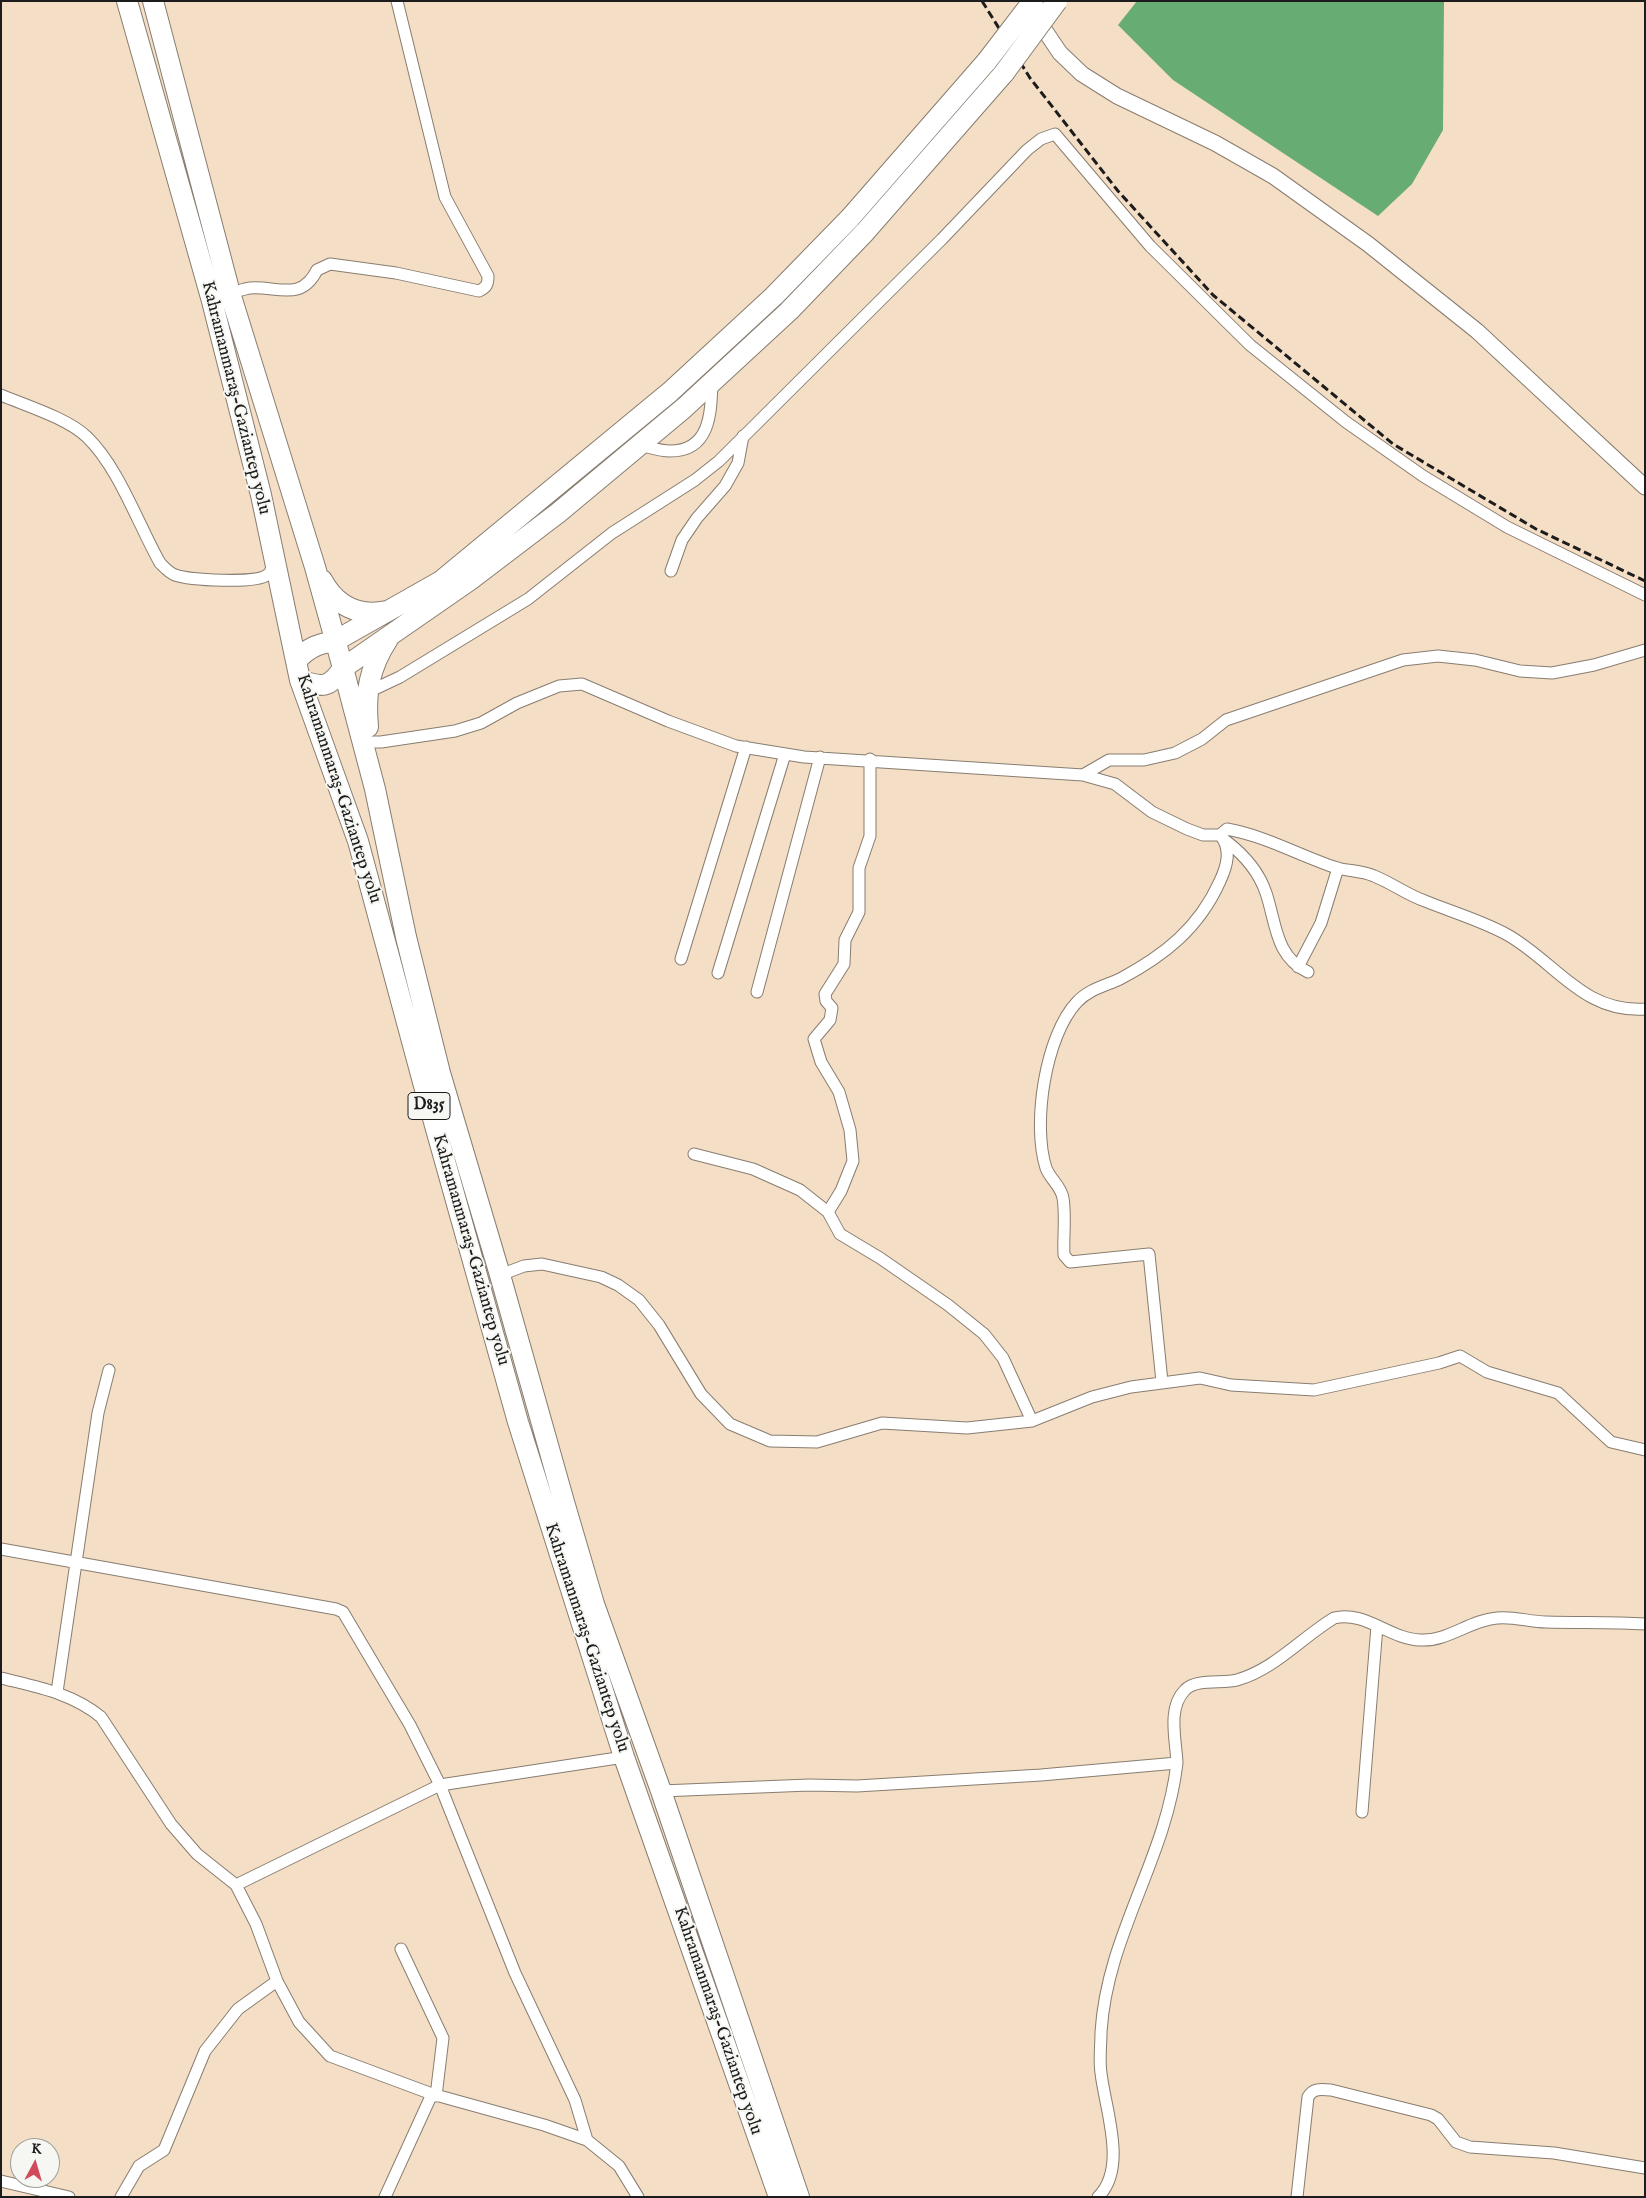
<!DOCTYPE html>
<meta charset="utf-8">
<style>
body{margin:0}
#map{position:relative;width:1646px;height:2198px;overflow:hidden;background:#f4dec5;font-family:"IM FELL English",serif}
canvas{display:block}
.frame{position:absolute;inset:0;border:2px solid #1c1c1c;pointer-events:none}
.north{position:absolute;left:10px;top:2138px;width:50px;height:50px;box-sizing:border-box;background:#f6f6f2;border:1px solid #9f9f9c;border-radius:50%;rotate:6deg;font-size:14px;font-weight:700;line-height:20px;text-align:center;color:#1c1c1c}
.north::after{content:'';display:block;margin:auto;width:18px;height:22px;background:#d1495b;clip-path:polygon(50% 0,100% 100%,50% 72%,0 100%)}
</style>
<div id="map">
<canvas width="1646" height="2198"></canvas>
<div class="frame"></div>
<div class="north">K</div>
</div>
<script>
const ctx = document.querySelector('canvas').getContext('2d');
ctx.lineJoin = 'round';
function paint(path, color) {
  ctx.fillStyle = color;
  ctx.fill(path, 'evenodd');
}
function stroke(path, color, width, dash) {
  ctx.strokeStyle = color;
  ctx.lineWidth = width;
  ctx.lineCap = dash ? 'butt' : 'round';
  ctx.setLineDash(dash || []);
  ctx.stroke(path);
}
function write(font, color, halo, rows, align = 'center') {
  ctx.font = font + ' "IM FELL English",serif';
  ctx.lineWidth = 4;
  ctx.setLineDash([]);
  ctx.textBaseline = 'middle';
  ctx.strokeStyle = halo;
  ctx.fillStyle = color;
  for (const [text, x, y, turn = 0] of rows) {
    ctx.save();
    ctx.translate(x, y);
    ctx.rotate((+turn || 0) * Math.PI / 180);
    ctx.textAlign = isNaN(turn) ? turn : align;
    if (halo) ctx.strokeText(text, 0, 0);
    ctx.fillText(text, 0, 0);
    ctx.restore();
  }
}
const forest = new Path2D(`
 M1137 1H1444L1443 130 1412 184 1378 216 1173 80 1118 25Z`);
const street = new Path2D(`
 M230 293C236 292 243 289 250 288 278 286 301 302 317 270L330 264 396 273 479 291C487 287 488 284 488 276L445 197 397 1
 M1 395C27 406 67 418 87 437 119 468 138 524 160 563 164 567 169 573 175 575 189 580 256 584 267 575 272 572 272 567 273 561
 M639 445C649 447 660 451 670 451 711 451 711 412 712 381
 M671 571 682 540 697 518 725 486 738 463 743 436
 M366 693 400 677 528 599 612 533 695 480 719 461 942 239 1027 150 1041 139 1055 134 1150 246 1250 345 1346 422 1423 476 1507 527 1645 595
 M370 742H381L455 731 481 723 517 703 559 686 582 684 668 721 736 746 804 757 1083 775 1115 784 1152 812 1187 829 1203 835H1220L1227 829C1266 836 1300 856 1337 868 1349 871 1363 871 1374 876 1392 883 1407 895 1425 901 1452 912 1480 920 1506 934 1555 961 1582 1013 1645 1009
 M870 759V836L859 868V912L845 940 844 964 825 994 826 1001 832 1008 830 1020 814 1039 821 1062 839 1092 850 1130 853 1161 841 1191 828 1212 840 1234 880 1258 948 1305 984 1334 1003 1358 1032 1421
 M1083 775 1109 760H1144L1175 753 1202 739 1226 720 1403 660 1438 656 1475 660 1520 671 1552 673 1594 665 1645 650
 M1226 841C1243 854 1259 872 1266 893 1276 922 1275 957 1308 972
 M681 959 746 747
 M1298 967 1321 923 1338 868
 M718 973 785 754
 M757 992 820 757
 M694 1154 753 1169 800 1190 828 1212
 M500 1275 524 1266 542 1264 601 1277 618 1285 639 1300 659 1325 701 1394 730 1424 770 1441 817 1442 882 1423 967 1428 1032 1421 1092 1397 1131 1387 1200 1378 1231 1385 1314 1390 1439 1363 1460 1356 1487 1372 1558 1393 1611 1442 1645 1450
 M1162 1382 1149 1254 1070 1262 1064 1255C1063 1236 1066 1216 1063 1198 1061 1186 1050 1179 1046 1168 1032 1125 1045 1036 1077 1002 1089 989 1105 986 1120 979 1165 955 1199 928 1220 881 1227 866 1232 849 1220 835
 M1 1549 336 1609 343 1612 410 1725 440 1785 515 1973 575 2100 587 2140
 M1 1678C37 1687 72 1693 101 1717L171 1824 197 1854 236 1885 256 1924 277 1981 299 2022 330 2056 432 2094 544 2125 587 2140 619 2166 638 2197
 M57 1692 98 1413 109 1370
 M1177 1763C1176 1740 1167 1708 1185 1690 1196 1678 1223 1684 1237 1680 1275 1669 1301 1638 1334 1618 1364 1610 1390 1639 1420 1640 1447 1642 1470 1620 1497 1618 1513 1616 1530 1622 1546 1622 1579 1623 1612 1622 1645 1624
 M661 1791 809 1785 857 1786 1041 1775 1177 1763C1166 1859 1107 1935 1101 2032 1101 2045 1099 2060 1101 2073 1105 2109 1128 2168 1098 2197
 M1362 1812 1377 1626
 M236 1885 440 1785 624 1757
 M401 1949 443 2038 436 2096
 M1 2181 69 2197
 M121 2197 139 2166 164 2150 205 2051 238 2009 277 1981
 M385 2197 432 2094
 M1297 2197 1308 2097C1313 2088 1321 2089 1331 2090L1431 2115 1438 2119 1456 2142 1470 2147 1554 2153 1645 2168`);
const secondary = new Path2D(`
 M1035 16 1060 53 1082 74 1117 96 1215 143 1273 176 1368 244 1477 331 1645 487`);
const highway = new Path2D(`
 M127 1 212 301 261 495 300 680 358 841 427 1097 518 1422 624 1757 779 2197
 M153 1 230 293 315 567 343 668 375 789 406 937 440 1073 500 1275 564 1502 594 1604 661 1791 799 2197
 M322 580C336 606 359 617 387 611
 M297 660C309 647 318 644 335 641L441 581 670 392 774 296 850 218 987 61
 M300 680C322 688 330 688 343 668L470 580 558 513 684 408 789 311 865 232 1004 73
 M368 727C365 693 369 668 388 639`);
const rail = new Path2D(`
 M982 1 1030 78 1118 191 1213 295 1393 444 1536 529 1645 581`);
const highwayBridge = new Path2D(`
 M987 61 1033 1
 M1004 73 1057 1`);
const shields = [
 [429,1106,42]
];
const shieldNames = [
 ["D835",429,1106]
];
const streetNames = [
 ["Kahramanmaraş-Gaziantep yolu",235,398,76],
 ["Kahramanmaraş-Gaziantep yolu",338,789,72],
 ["Kahramanmaraş-Gaziantep yolu",470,1250,74],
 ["Kahramanmaraş-Gaziantep yolu",586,1638,72],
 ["Kahramanmaraş-Gaziantep yolu",717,2021,71]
];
paint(forest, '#67ac72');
stroke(street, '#887d70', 13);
stroke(secondary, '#887d70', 17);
stroke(highway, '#887d70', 22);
stroke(street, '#fff', 11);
stroke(secondary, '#fff', 15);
stroke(highway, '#fff', 20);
stroke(rail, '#1c1c1c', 3, [8, 4]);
stroke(highwayBridge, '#887d70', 22, []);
stroke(highwayBridge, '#fff', 20);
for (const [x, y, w] of shields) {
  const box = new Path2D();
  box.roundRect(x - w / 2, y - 13.5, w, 27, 4);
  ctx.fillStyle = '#f6f6f2';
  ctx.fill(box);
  stroke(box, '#1c1c1c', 1);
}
write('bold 16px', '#1c1c1c', null, shieldNames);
write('18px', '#1c1c1c', '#f6f6f2', streetNames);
</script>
